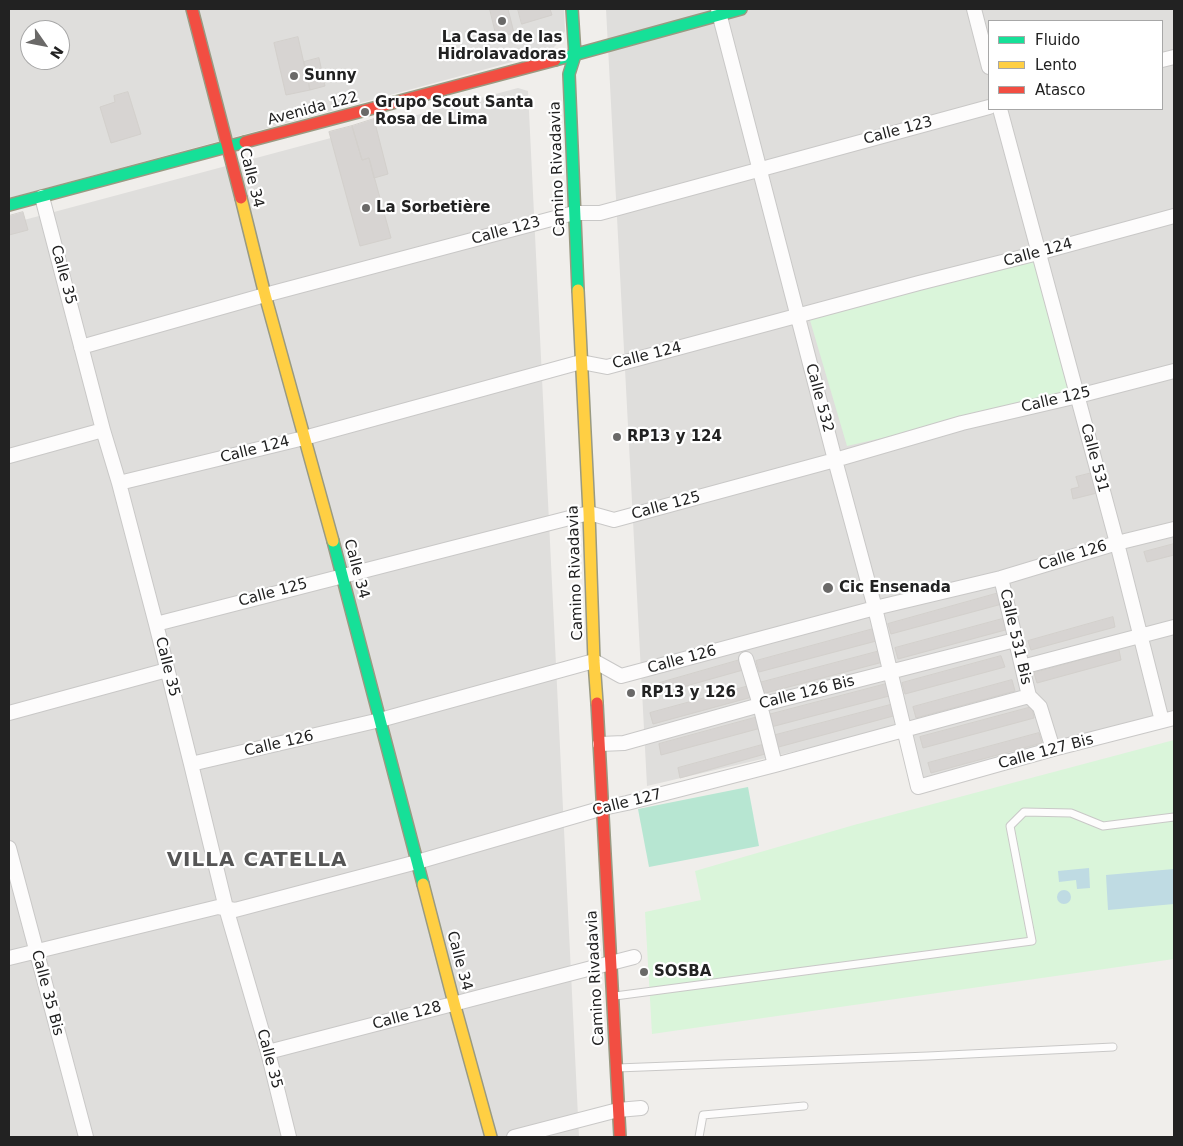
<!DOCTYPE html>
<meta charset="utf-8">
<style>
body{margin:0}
#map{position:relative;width:1183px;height:1146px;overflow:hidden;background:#f0eeeb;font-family:"DejaVu Sans",sans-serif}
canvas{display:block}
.frame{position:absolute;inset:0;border:10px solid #222;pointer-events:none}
.legend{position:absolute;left:988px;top:20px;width:175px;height:90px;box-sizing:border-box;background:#fff;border:1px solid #a7a7a7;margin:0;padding:6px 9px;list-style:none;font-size:15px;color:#222}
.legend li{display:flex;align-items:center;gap:10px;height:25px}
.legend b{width:25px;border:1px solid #a7a7a7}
.north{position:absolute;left:20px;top:20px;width:50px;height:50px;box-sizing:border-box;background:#fff;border:1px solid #a7a7a7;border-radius:50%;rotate:123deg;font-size:14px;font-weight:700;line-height:20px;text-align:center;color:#222}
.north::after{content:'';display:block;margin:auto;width:18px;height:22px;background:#6a6968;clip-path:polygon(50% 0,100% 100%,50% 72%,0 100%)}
</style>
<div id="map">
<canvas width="1183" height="1146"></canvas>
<div class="frame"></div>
<ul class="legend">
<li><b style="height:6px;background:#16e098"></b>Fluido</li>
<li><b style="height:6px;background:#ffcf43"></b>Lento</li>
<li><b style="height:6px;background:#f24e42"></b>Atasco</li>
</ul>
<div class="north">N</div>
</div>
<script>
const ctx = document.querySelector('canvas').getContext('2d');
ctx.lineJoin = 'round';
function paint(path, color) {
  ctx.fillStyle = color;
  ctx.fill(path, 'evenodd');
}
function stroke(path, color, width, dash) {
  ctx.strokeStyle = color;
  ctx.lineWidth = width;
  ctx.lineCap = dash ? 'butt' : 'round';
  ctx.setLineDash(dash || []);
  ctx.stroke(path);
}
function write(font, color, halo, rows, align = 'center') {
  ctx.font = font + ' "DejaVu Sans",sans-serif';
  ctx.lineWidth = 4.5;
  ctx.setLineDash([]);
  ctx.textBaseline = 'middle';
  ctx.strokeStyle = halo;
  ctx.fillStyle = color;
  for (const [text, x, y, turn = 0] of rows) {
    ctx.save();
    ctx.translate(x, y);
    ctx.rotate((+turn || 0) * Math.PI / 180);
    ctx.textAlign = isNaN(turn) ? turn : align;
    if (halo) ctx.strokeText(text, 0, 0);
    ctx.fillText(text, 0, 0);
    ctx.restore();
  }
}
const residential = new Path2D(`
 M9 9H564L565 31 558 43 549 52 9 198ZM30 30H60V60H30Z
 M606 9H1174V710L921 779 907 725 647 786ZM989 21H1162V109H989Z
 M518 88 528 91 579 1137H9V224Z`);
const park = new Path2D(`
 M1035 257 1075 394 847 446 809 317Z
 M1174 740V959L652 1034 645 912 701 900 695 871 854 825Z`);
const pitch = new Path2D(`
 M748 787 759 846 649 867 638 809Z`);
const water = new Path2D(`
 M1089 868 1090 888 1077 889 1076 880 1059 882 1058 871Z
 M1174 869V904L1108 910 1106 875Z
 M1057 897a7 7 0 1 1 14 0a7 7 0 1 1-14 0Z`);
const building = new Path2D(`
 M490 9H508L514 33 497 38Z
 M518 9H550L552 15 522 24Z
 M298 37 310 90 286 95 274 43Z
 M319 58 325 86 310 90 304 62Z
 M128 92 141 134 111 143 100 107 115 102 114 96Z
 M374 119 388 174 374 178 369 158 362 160 352 126Z
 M352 126 362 160 369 158 391 238 360 246 329 132Z
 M23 212 28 230 9 235V216Z
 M1092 473 1097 493 1073 499 1071 489 1079 487 1076 477Z
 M1174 544V555L1147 562 1144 552Z
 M999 593 1002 604 891 634 888 624Z
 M1113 617 1115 627 1031 650 1028 641Z
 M1006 618 1009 629 898 659 895 648Z
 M877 628 880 640 759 672 756 661Z
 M1119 650 1121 660 1037 683 1034 673Z
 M880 651 883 662 762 694 759 683Z
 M1001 656 1005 667 905 694 902 683Z
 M740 660 743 670 658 694 656 684Z
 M1012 680 1015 691 916 718 913 707Z
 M890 683 893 695 771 727 768 715Z
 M749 686 752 697 653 724 650 713Z
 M894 704 897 715 775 748 772 736Z
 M1032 707 1034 718 923 748 920 737Z
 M758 717 761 728 661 755 659 744Z
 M1039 733 1042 743 931 773 928 763Z
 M762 745 765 754 680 778 678 768Z`);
const lane = new Path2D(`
 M615 996 1032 941 1010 826 1024 812 1071 813 1103 826 1174 817
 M617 1068 928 1056 1113 1047
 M699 1137 703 1115 804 1106`);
const street = new Path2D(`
 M718 9 835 460 875 608 918 787 1053 749 1174 718
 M974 9 989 67
 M1162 60 1174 57
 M1000 109 1117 543 1162 721
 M42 197 103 430 119 483 156 624 191 764 226 908 268 1052 289 1137
 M81 347 265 295 574 213H600L989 107
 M9 456 103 430
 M119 483 304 438 581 362 607 367 919 283 1038 253 1174 216
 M1001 578 1029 696 1040 707 1053 749
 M156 624 589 513 614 520 835 460 962 423 1078 396 1174 371
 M746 659 760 705 775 765
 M1022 667 1174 627
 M9 713 167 670
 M600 744 624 743 760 705 1015 640
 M191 764 380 720 594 661 621 676 875 608 1001 578 1117 543 1174 529
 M9 848 86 1137
 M9 958 218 907 235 910 417 862 603 808 627 803 775 765 1029 696
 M268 1052 634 957
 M514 1137 618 1110 641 1108`);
const fast = new Path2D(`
 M572 9 575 55 569 74 578 290
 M555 60 741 9
 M9 205 245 142
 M333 541 423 884`);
const slow = new Path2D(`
 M241 198 265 295 333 541
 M578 290 589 513 594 661 597 703
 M423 884 454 1003 491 1137`);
const jam = new Path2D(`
 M192 9 241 198
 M245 142 555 60
 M597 703 620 1137`);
const markers = [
 [502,21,5,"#6a6968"],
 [294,76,5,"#6a6968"],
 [365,112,5,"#6a6968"],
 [366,208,5,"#6a6968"],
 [617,437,5,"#6a6968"],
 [828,588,6,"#6a6968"],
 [631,693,5,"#6a6968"],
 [644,972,5,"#6a6968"]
];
const poiNames = [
 ["La Casa de las",502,38,"center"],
 ["Hidrolavadoras",502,55,"center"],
 ["Sunny",304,76],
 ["Grupo Scout Santa",375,103],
 ["Rosa de Lima",375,120],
 ["La Sorbetière",376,208],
 ["RP13 y 124",627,437],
 ["Cic Ensenada",839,588],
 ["RP13 y 126",641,693],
 ["SOSBA",654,972]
];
const streetNames = [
 ["Avenida 122",313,109,-15],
 ["Calle 123",898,131,-15],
 ["Camino Rivadavia",558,169,-92],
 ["Calle 34",251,178,76],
 ["Calle 123",506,231,-15],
 ["Calle 124",1038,253,-15],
 ["Calle 35",63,275,75],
 ["Calle 124",647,356,-14],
 ["Calle 532",819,398,75],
 ["Calle 125",1056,400,-13],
 ["Calle 124",255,450,-14],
 ["Calle 531",1094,458,75],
 ["Calle 125",666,506,-15],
 ["Calle 126",1073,556,-17],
 ["Calle 34",356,569,75],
 ["Camino Rivadavia",576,573,-92],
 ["Calle 125",273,593,-15],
 ["Calle 531 Bis",1015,637,77],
 ["Calle 126",682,660,-15],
 ["Calle 35",167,667,76],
 ["Calle 126 Bis",807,693,-14],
 ["Calle 126",279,744,-13],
 ["Calle 127 Bis",1046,752,-15],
 ["Calle 127",627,803,-14],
 ["Calle 34",459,961,75],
 ["Camino Rivadavia",596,978,-93],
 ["Calle 35 Bis",47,993,75],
 ["Calle 128",407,1016,-15],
 ["Calle 35",269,1059,75]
];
const districtNames = [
 ["VILLA CATELLA",257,861]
];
paint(residential, '#dfdedc');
paint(park, '#daf5da');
paint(pitch, '#b7e6d2');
paint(water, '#bfdbe3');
paint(building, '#d7d4d2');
stroke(building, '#d3d0cc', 1);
stroke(lane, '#c9c8c7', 9);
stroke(street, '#c9c8c7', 16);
stroke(fast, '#999a82', 14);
stroke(slow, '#999a82', 14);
stroke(jam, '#999a82', 14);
stroke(lane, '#fdfcfc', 7);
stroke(street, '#fdfcfc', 14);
stroke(fast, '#16e098', 11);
stroke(slow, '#ffcf43', 11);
stroke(jam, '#f24e42', 11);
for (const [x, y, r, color] of markers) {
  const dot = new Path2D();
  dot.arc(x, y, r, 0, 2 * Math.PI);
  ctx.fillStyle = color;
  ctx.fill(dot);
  stroke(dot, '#fff', 2);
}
write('bold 15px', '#222', '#fff', poiNames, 'left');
write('15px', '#222', '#fff', streetNames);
ctx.letterSpacing = '1px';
write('bold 20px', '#555', '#fff', districtNames);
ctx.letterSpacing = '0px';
</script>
